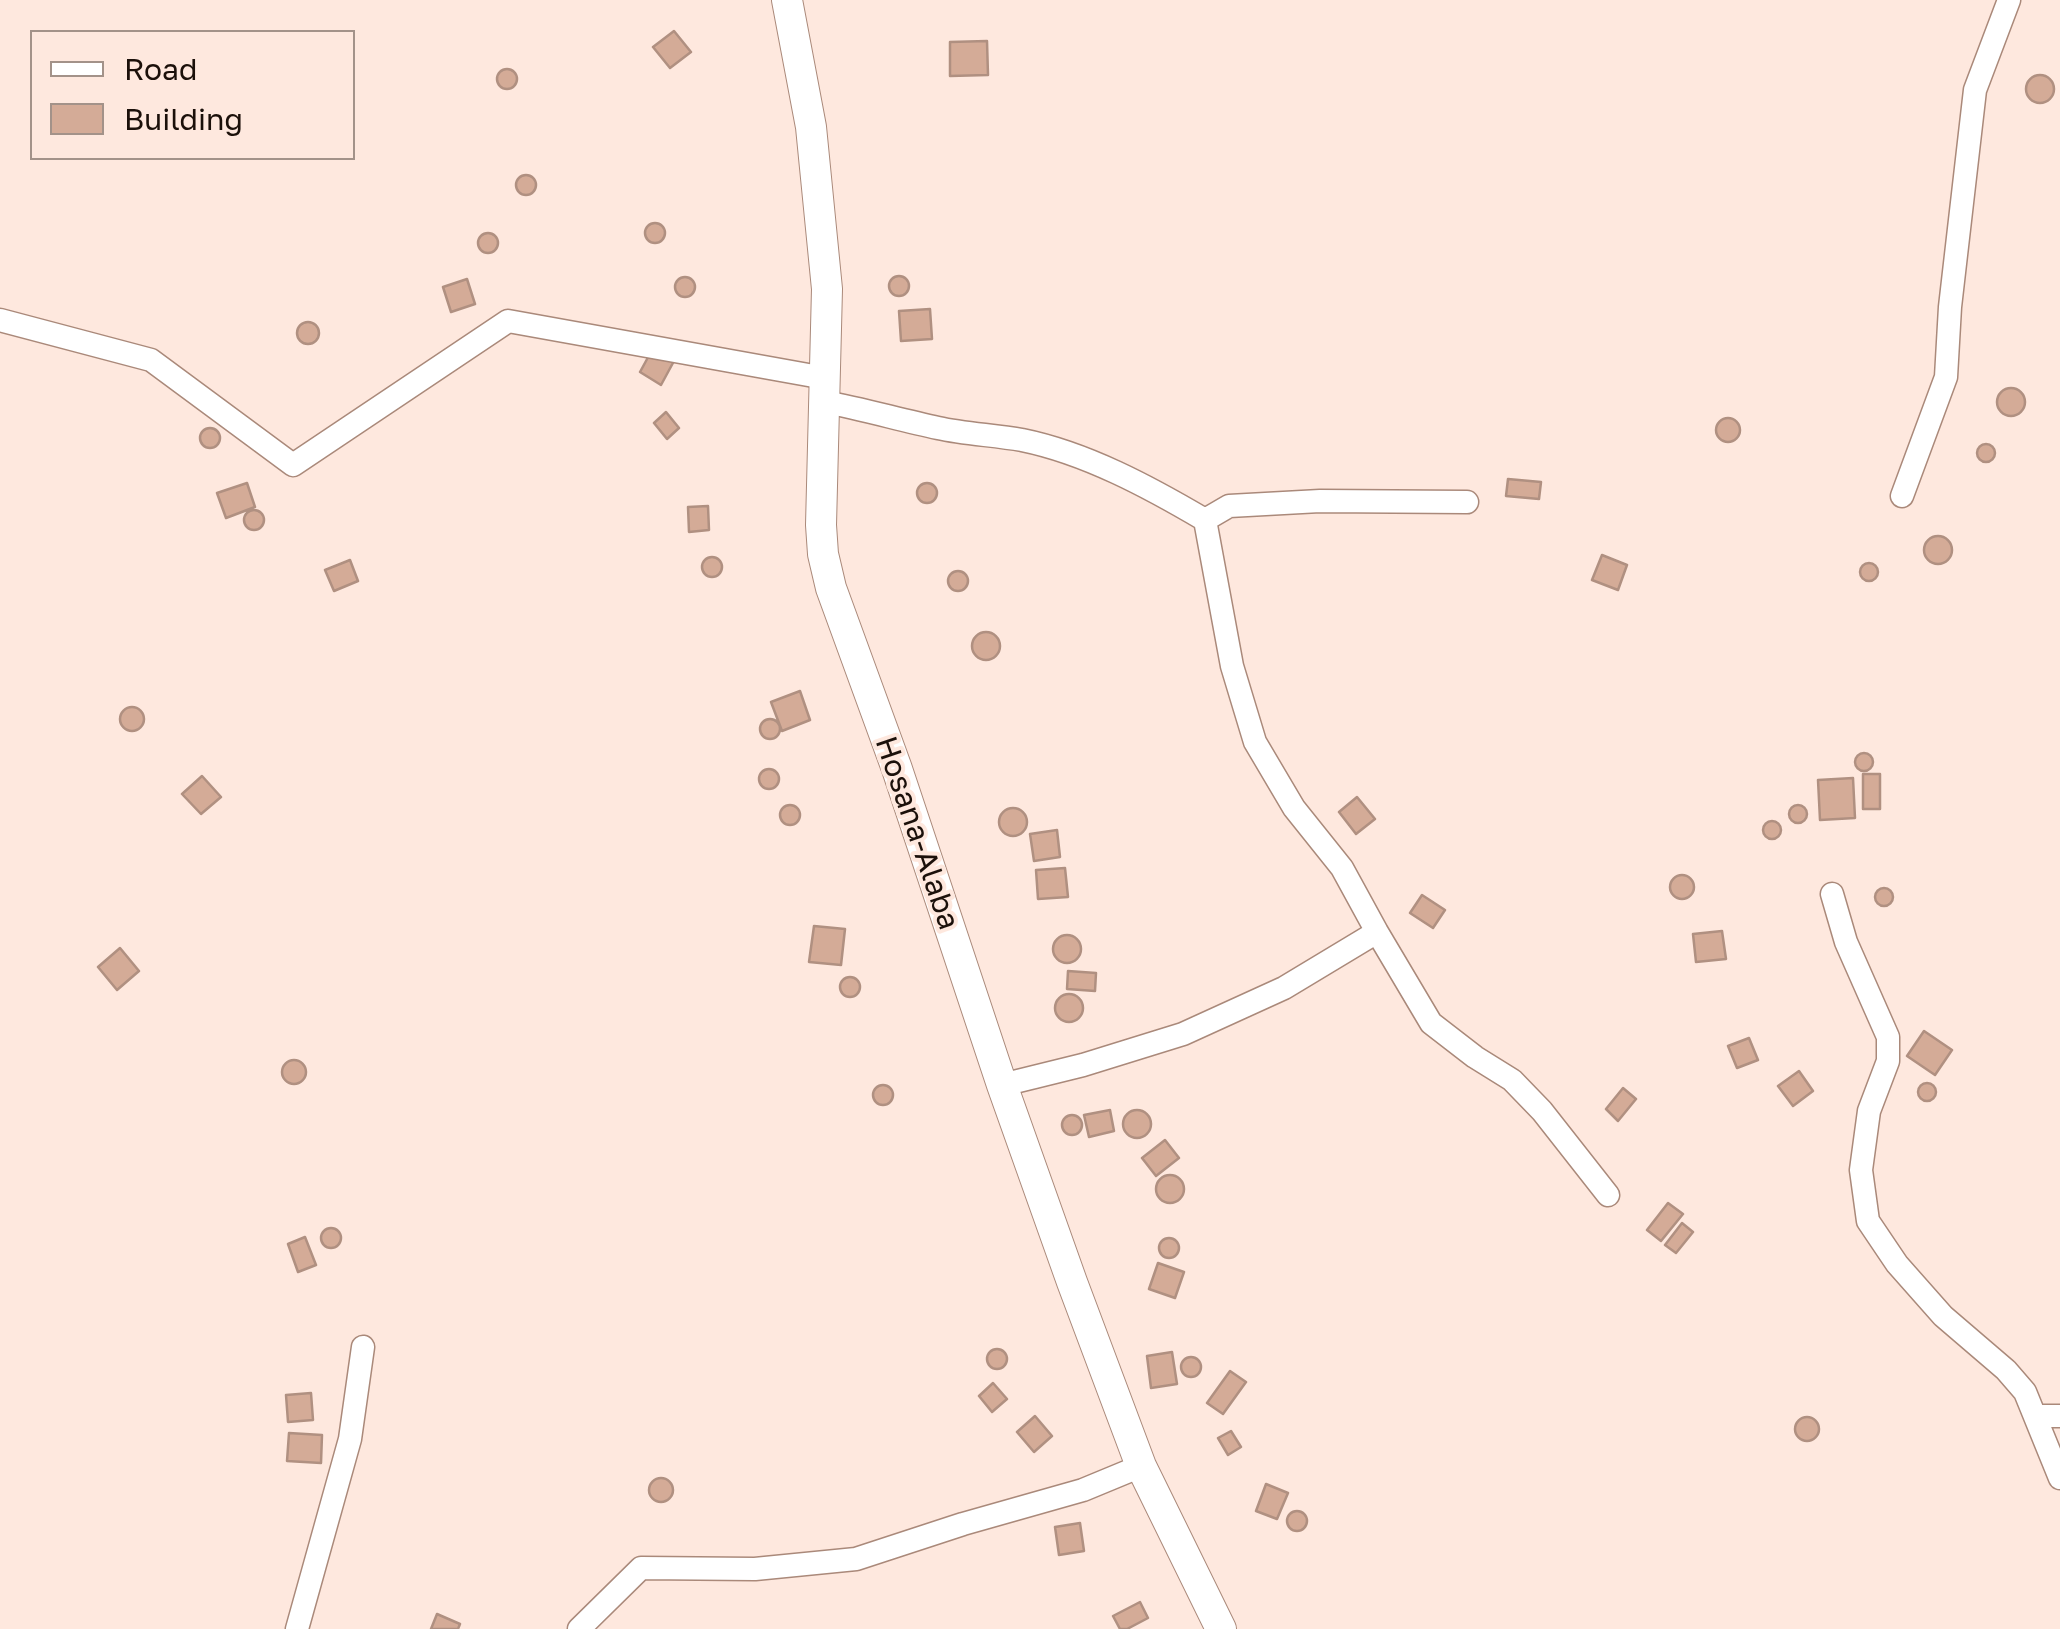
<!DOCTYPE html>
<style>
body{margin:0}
#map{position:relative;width:2060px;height:1629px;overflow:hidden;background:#fee8de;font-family:"Golos Text",sans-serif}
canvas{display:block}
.legend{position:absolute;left:30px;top:30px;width:325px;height:130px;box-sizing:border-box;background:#fee8de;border:2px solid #a39289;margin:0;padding:12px 18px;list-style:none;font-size:30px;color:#1b100a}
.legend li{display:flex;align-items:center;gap:20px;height:50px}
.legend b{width:50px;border:2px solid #a39289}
</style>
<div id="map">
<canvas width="2060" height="1629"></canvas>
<ul class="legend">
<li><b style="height:12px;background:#fff"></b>Road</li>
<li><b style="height:28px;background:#d4ab97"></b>Building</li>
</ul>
</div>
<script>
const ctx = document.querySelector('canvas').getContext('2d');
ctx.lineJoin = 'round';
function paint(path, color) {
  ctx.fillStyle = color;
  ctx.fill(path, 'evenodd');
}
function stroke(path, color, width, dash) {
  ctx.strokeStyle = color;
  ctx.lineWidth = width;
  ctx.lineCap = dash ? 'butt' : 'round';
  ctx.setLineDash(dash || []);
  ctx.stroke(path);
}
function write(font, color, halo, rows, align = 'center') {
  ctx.font = font + ' "Golos Text",sans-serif';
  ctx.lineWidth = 8;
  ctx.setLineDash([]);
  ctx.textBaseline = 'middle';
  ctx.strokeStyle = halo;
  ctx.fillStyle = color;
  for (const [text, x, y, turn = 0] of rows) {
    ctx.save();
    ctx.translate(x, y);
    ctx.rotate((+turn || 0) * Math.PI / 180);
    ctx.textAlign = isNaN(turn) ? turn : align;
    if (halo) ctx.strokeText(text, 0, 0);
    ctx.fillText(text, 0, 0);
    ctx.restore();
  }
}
const building = new Path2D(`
 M674 31 691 52 670 68 653 47Z
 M987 41 988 75 950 76V42Z
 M497 79a10 10 0 1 1 20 0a10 10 0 1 1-20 0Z
 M2026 89a14 14 0 1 1 28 0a14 14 0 1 1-28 0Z
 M516 185a10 10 0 1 1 20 0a10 10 0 1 1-20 0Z
 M645 233a10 10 0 1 1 20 0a10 10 0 1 1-20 0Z
 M478 243a10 10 0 1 1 20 0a10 10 0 1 1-20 0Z
 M889 286a10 10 0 1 1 20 0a10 10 0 1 1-20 0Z
 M675 287a10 10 0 1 1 20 0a10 10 0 1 1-20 0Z
 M467 279 475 304 451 312 443 287Z
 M930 309 932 339 901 341 899 311Z
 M297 333a11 11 0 1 1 22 0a11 11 0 1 1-22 0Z
 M652 350 674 361 661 385 640 372Z
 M1997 402a14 14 0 1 1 28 0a14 14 0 1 1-28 0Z
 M666 412 679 428 667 439 654 423Z
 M1716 430a12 12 0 1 1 24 0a12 12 0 1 1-24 0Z
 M200 438a10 10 0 1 1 20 0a10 10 0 1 1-20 0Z
 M1977 453a9 9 0 1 1 18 0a9 9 0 1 1-18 0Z
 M1508 479 1541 482 1539 499 1506 496Z
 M247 483 255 507 226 518 217 493Z
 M917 493a10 10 0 1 1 20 0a10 10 0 1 1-20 0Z
 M708 506 709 530 689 532 688 507Z
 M244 520a10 10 0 1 1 20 0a10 10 0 1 1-20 0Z
 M1924 550a14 14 0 1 1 28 0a14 14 0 1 1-28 0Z
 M1602 555 1627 565 1618 590 1592 580Z
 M702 567a10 10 0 1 1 20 0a10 10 0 1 1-20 0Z
 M350 560 358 581 334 591 325 570Z
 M1860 572a9 9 0 1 1 18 0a9 9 0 1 1-18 0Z
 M948 581a10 10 0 1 1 20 0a10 10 0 1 1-20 0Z
 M972 646a14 14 0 1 1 28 0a14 14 0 1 1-28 0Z
 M800 691 810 720 782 731 771 702Z
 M120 719a12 12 0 1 1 24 0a12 12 0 1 1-24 0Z
 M760 729a10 10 0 1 1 20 0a10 10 0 1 1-20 0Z
 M1855 762a9 9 0 1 1 18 0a9 9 0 1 1-18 0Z
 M759 779a10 10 0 1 1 20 0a10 10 0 1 1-20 0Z
 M1863 774H1880V809H1863Z
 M202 776 221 797 201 814 182 794Z
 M1853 778 1855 818 1820 820 1818 780Z
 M1357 797 1375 819 1356 834 1339 812Z
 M1789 814a9 9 0 1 1 18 0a9 9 0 1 1-18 0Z
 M780 815a10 10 0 1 1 20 0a10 10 0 1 1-20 0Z
 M999 822a14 14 0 1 1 28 0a14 14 0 1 1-28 0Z
 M1763 830a9 9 0 1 1 18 0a9 9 0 1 1-18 0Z
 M1057 830 1060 857 1034 861 1030 834Z
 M1065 868 1068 897 1038 899 1036 870Z
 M1670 887a12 12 0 1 1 24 0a12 12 0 1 1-24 0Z
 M1875 897a9 9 0 1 1 18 0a9 9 0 1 1-18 0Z
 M1422 895 1445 910 1433 928 1410 913Z
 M814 926 845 929 841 965 809 962Z
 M1722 931 1726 959 1696 962 1693 934Z
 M1053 949a14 14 0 1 1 28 0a14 14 0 1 1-28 0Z
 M120 948 139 971 117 990 98 967Z
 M1068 971 1096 973 1095 991 1067 989Z
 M840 987a10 10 0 1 1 20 0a10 10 0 1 1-20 0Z
 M1055 1008a14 14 0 1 1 28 0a14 14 0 1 1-28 0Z
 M1924 1031 1952 1050 1935 1075 1907 1056Z
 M1749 1038 1758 1060 1737 1068 1728 1046Z
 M282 1072a12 12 0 1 1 24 0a12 12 0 1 1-24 0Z
 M1799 1071 1813 1091 1793 1106 1778 1086Z
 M1918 1092a9 9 0 1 1 18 0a9 9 0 1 1-18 0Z
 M873 1095a10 10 0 1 1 20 0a10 10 0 1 1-20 0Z
 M1623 1088 1636 1099 1618 1121 1606 1109Z
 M1123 1124a14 14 0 1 1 28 0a14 14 0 1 1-28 0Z
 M1110 1110 1114 1131 1089 1137 1084 1115Z
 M1062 1125a10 10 0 1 1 20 0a10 10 0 1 1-20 0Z
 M1165 1140 1179 1158 1156 1176 1142 1158Z
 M1156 1189a14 14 0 1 1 28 0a14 14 0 1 1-28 0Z
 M1668 1203 1683 1214 1661 1241 1647 1230Z
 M1682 1223 1693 1232 1676 1253 1665 1245Z
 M321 1238a10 10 0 1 1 20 0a10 10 0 1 1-20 0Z
 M305 1237 316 1265 298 1272 288 1244Z
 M1159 1248a10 10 0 1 1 20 0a10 10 0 1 1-20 0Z
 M1158 1263 1184 1272 1175 1298 1149 1289Z
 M987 1359a10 10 0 1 1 20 0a10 10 0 1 1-20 0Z
 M1172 1352 1177 1384 1151 1388 1147 1356Z
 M1181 1367a10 10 0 1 1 20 0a10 10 0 1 1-20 0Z
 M1230 1371 1246 1382 1223 1414 1207 1403Z
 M993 1383 1007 1399 992 1412 979 1396Z
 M311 1393 313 1420 288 1422 286 1395Z
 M1035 1416 1052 1436 1034 1452 1017 1432Z
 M1795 1429a12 12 0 1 1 24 0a12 12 0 1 1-24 0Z
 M1231 1431 1241 1447 1228 1455 1218 1438Z
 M289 1433 322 1435 321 1463 287 1461Z
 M649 1490a12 12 0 1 1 24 0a12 12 0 1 1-24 0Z
 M1266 1484 1288 1493 1277 1519 1256 1511Z
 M1287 1521a10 10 0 1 1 20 0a10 10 0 1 1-20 0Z
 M1080 1523 1084 1551 1059 1555 1055 1527Z
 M1140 1602 1148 1618 1127 1629H1120L1113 1616Z
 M437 1614 460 1624 458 1629H431Z`);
const street = new Path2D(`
 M0 320 151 360 293 465 508 321 825 378
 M825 402C863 409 900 420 938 428 965 434 994 435 1022 440 1086 453 1149 487 1205 520
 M1902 496 1946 377 1950 307 1975 90 2009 0
 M1467 502 1320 501 1229 506 1205 520 1232 666 1255 742 1294 808 1342 868 1377 932 1431 1023 1475 1057 1512 1080 1542 1111 1608 1195
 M1832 894 1846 942 1888 1037V1061L1869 1111 1861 1170 1868 1221 1897 1264 1943 1316 2006 1370 2025 1392 2060 1478
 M1002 1085 1083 1065 1183 1034 1284 988 1377 932
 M2035 1416H2060
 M297 1629 350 1439 363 1347
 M579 1629 641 1568 755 1569 856 1559 963 1524 1083 1490 1141 1466`);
const secondary = new Path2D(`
 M787 0 811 127 827 289 821 525 823 554 831 588 897 769 1002 1085 1072 1282 1141 1466 1221 1629`);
const streetNames = [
 ["Hosana-Alaba",917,833,71]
];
paint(building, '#d4ab97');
stroke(building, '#b09081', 2.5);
stroke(street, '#aa897a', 25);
stroke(secondary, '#aa897a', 32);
stroke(street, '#fff', 22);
stroke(secondary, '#fff', 30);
write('30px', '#1b100a', '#fee8de', streetNames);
</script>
